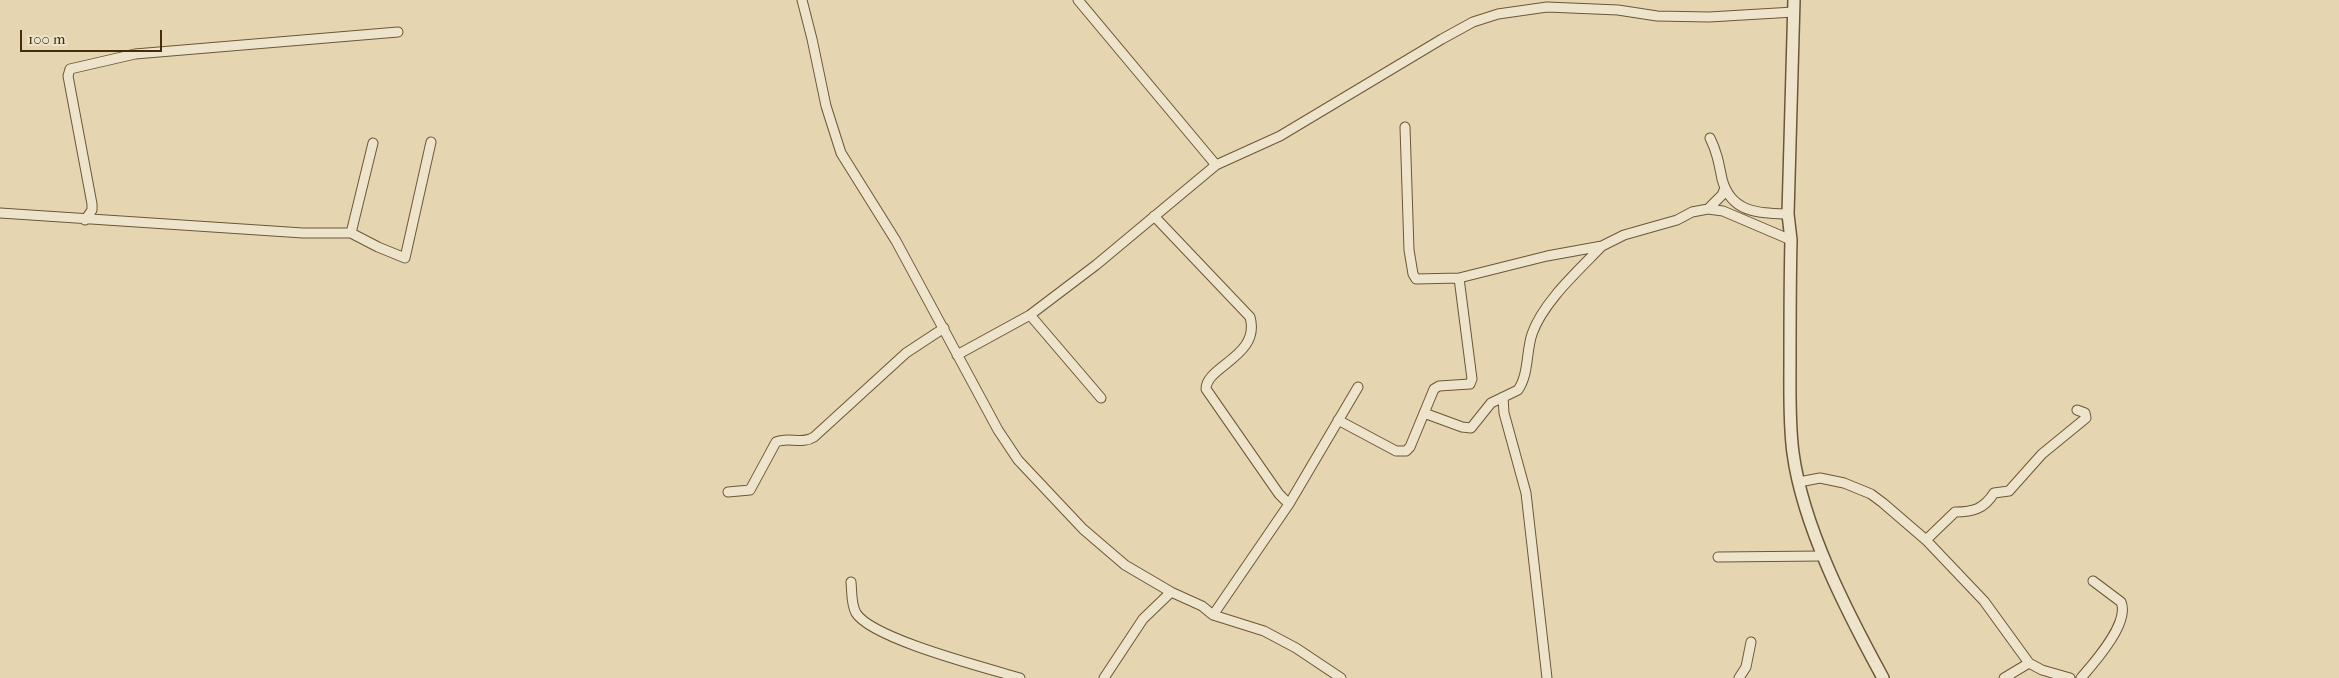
<!DOCTYPE html>
<style>
body{margin:0}
#map{position:relative;width:2339px;height:678px;overflow:hidden;background:#e5d5b0;font-family:"IM FELL French Canon",serif}
canvas{display:block}
.scale{position:absolute;left:20px;top:30px;width:142px;height:22px;box-sizing:border-box;border:2px solid #432d0d;border-top:0;padding-left:6px;font-size:15px;line-height:18px;white-space:nowrap;color:#432d0d;-webkit-text-stroke:4px #eee4cc;paint-order:stroke}
</style>
<div id="map">
<canvas width="2339" height="678"></canvas>
<div class="scale">100 m</div>
</div>
<script>
const ctx = document.querySelector('canvas').getContext('2d');
ctx.lineJoin = 'round';
function stroke(path, color, width, dash) {
  ctx.strokeStyle = color;
  ctx.lineWidth = width;
  ctx.lineCap = dash ? 'butt' : 'round';
  ctx.setLineDash(dash || []);
  ctx.stroke(path);
}
const minor = new Path2D(`
 M802 0 812 39 826 106 841 153 896 241 998 430 1018 460 1083 529 1125 565 1171 592 1202 606 1213 615 1264 631 1296 648 1341 678
 M1078 0 1216 165
 M1405 127 1409 250 1413 274 1416 279 1459 278 1547 256 1602 246 1624 235 1677 220 1692 212 1708 209 1723 211 1791 240
 M1710 138C1717 152 1719 164 1722 179 1731 213 1758 213 1788 214
 M1708 209 1722 195 1725 188
 M0 213 303 233H351L378 247 405 258 431 142
 M1154 216 1250 317C1261 356 1206 366 1206 389L1279 494 1289 504 1213 615
 M85 220 92 210V204L68 76 70 69 135 54 398 32
 M351 233 373 143
 M1030 315 1101 398
 M957 355 1030 315 1096 265 1216 165 1280 136 1442 39 1473 22 1498 14 1547 7 1618 10 1657 16 1709 17 1794 12
 M1503 397 1504 413 1526 493 1547 678
 M1424 413 1462 427 1471 428 1491 403 1518 390C1529 374 1526 352 1532 334 1543 302 1579 270 1602 246
 M1338 420 1396 451H1406L1410 447 1434 389 1439 386 1470 384 1472 379 1459 278
 M1799 482 1820 478 1844 483 1871 494 1883 503 1926 540 1984 601 2029 663 2042 670 2070 678
 M728 492 750 490 776 442C788 436 802 445 814 437L906 353 944 328
 M1289 504 1358 387
 M1926 540 1955 512C1973 512 1984 509 1994 493L2009 491 2042 454 2086 418 2085 413 2077 410
 M1718 557 1823 556
 M851 582C852 592 851 604 856 613 872 639 987 668 1020 678
 M1104 678 1143 619 1171 592
 M1739 678 1746 667 1751 642
 M2004 678 2029 663
 M2081 678C2094 663 2130 623 2121 602L2093 581`);
const tertiary = new Path2D(`
 M1794 0 1788 214 1791 240C1790 280 1790 321 1790 361 1790 392 1789 423 1793 453 1803 527 1847 612 1883 678`);
stroke(minor, '#6c5736', 11);
stroke(tertiary, '#6c5736', 14);
stroke(minor, '#eee4cc', 9);
stroke(tertiary, '#eee4cc', 11);
</script>
